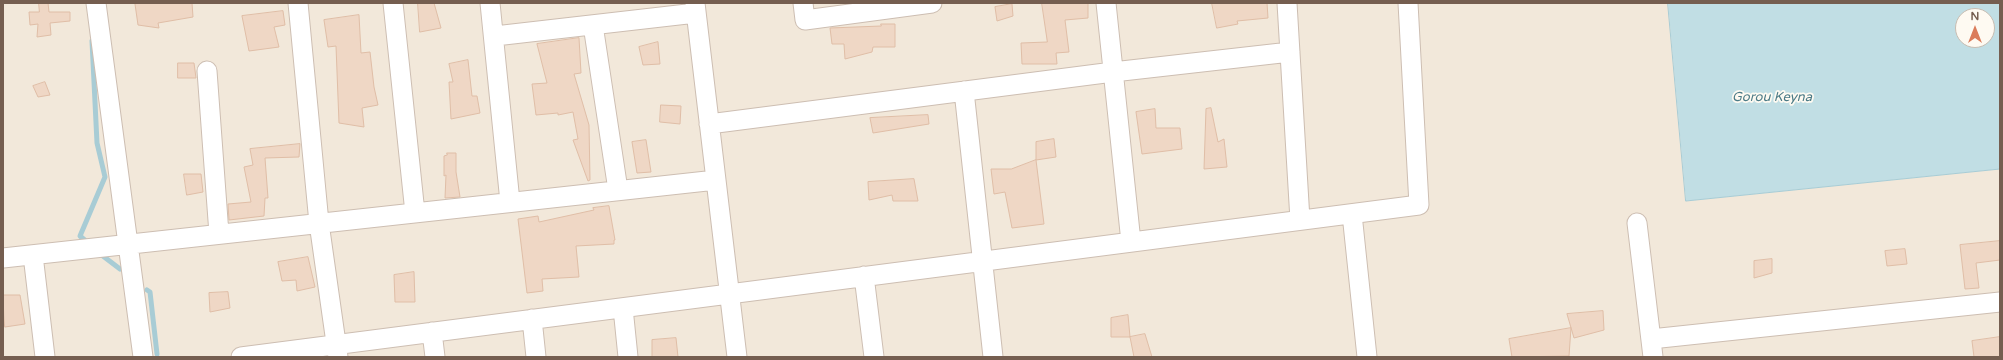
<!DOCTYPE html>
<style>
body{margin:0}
#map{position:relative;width:2003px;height:360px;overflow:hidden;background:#fbf6eb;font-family:"Varela Round",sans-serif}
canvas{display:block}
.frame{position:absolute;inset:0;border:4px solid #755e50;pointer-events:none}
.north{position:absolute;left:1955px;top:8px;width:40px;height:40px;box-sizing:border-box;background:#fefaf2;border:1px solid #c7bcb1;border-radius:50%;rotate:0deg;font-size:11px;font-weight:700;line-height:16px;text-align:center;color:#755e50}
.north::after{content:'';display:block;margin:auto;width:14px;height:18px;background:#db7c5b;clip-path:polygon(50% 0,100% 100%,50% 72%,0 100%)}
</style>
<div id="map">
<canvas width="2003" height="360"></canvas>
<div class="frame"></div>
<div class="north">N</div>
</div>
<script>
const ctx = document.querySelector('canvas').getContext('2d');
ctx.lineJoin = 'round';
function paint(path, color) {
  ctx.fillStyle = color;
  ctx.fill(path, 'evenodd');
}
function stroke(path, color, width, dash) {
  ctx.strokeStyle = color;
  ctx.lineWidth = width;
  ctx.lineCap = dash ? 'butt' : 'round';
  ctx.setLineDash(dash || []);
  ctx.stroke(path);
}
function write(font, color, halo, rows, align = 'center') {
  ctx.font = font + ' "Varela Round",sans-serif';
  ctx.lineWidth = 3.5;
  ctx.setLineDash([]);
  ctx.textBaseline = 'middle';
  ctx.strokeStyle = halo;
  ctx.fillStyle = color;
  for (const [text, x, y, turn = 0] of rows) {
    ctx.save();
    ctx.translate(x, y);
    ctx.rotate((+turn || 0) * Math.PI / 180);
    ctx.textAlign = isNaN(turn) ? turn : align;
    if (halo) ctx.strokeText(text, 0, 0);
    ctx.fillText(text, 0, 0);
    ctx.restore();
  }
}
const residential = new Path2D(`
 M3 3H1668L1686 201 2000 169V357H3Z`);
const water = new Path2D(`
 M1668 3H2000V169L1686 201ZM1963 16H1987V40H1963Z`);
const stream = new Path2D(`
 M88 243 80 236 105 177 97 143 92 41
 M99 253 120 269
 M147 290 150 292 157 354`);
const building = new Path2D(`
 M39 3H48L49 12H70V21L50 23 51 35 37 37 38 24 30 25 29 12H39Z
 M145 3H192L193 17 158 23 159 28 138 25 135 4Z
 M418 3H434L441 28 420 32Z
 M1042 3H1088V18L1065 20 1069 52 1056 53 1057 64H1022L1021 43 1047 42Z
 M1212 3H1267L1268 18 1237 21 1238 24 1217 28Z
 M1012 4 1013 16 997 21 995 7Z
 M283 11 285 25 274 27 279 47 249 51 242 16Z
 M359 15 361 53 370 52 374 87 378 105 362 108 364 127 339 123 336 46 328 47 324 20Z
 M881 24H895V47H873L872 52 845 59 844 44H832L830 28 881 26Z
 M579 38 581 73 574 74 589 125 590 180 588 181 573 140 578 139 573 112 558 115V113L536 115 532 84 547 83 537 44Z
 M658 42 660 64 643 65 639 47Z
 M468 60 472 96H477L480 113 451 119 449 82H453L449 64Z
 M178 63H194L196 78H178Z
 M45 82 50 95 38 97 33 86Z
 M661 105 681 106 680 124 660 122Z
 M1211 108 1218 142 1224 139 1227 167 1204 169 1206 109Z
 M1155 109 1156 128H1180L1182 149 1142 154 1136 112Z
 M928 115 929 124 873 133 870 118Z
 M1054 139 1056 157 1036 160V142Z
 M646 140 651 172 637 173 632 142Z
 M300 144 299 157 265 158 268 198H265L264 216 229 220 228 204 251 202 244 167 253 165 250 149Z
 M447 153H456V172L460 197 445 198 446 175 444 176V156L447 155Z
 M1036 160 1044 224 1012 228 1005 192 994 194 991 169H1011Z
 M184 174H201L203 192 187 195Z
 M914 179 918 201H893L892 195 869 200 868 182Z
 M609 206 615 240H614V244L576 246 579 277 542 279 543 291 527 293 518 219 538 216 539 222 594 210 593 208Z
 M2000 241V260L1976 263 1979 288 1965 289 1960 245Z
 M1905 249 1907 264 1887 266 1885 251Z
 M308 257 315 287 297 291 296 280 282 281 278 262Z
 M1772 259V273L1754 278V261Z
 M414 272 415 302H395L394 275Z
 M228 292 230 308 210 312 209 293Z
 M3 295H20L25 324 5 327Z
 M1603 311 1604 330 1574 338 1567 314Z
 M1128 315 1130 337H1111V318Z
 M1571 328 1569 356 1512 357 1509 339Z
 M1145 334 1152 357H1134L1130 337Z
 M2000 337V357H1974L1972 341Z
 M676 338 678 357H652V340Z`);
const minor = new Path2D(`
 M96 3 143 357
 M298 3 319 223 338 357
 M393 3 415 213
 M490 3 510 202
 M695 3 737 357
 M803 3 805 20 932 3
 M1106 3 1131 242
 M1287 3 1300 220
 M593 25 618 190
 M495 36 696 13
 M207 71 219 234
 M964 91 993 357
 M709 124 1113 72 1290 52
 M1352 214 1367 357
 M1637 223 1653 357
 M33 255 45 357
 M3 258 716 180
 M864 276 874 357
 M623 308 628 357
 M532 319 536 357
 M432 332 435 357
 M1651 339 2000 302
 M241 357 1419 205 1408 3`);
const waterNames = [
 ["Gorou Keyna",1772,98]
];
paint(residential, '#f2e8da');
paint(water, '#c1dee4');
stroke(water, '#a8ccd5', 1);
stroke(stream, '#a8ccd5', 5);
paint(building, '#efd7c5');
stroke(building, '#e0bea7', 1);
stroke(minor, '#cdbeb2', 21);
stroke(minor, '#fff', 19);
write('italic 13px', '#4b7a86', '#fefaf2', waterNames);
</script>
